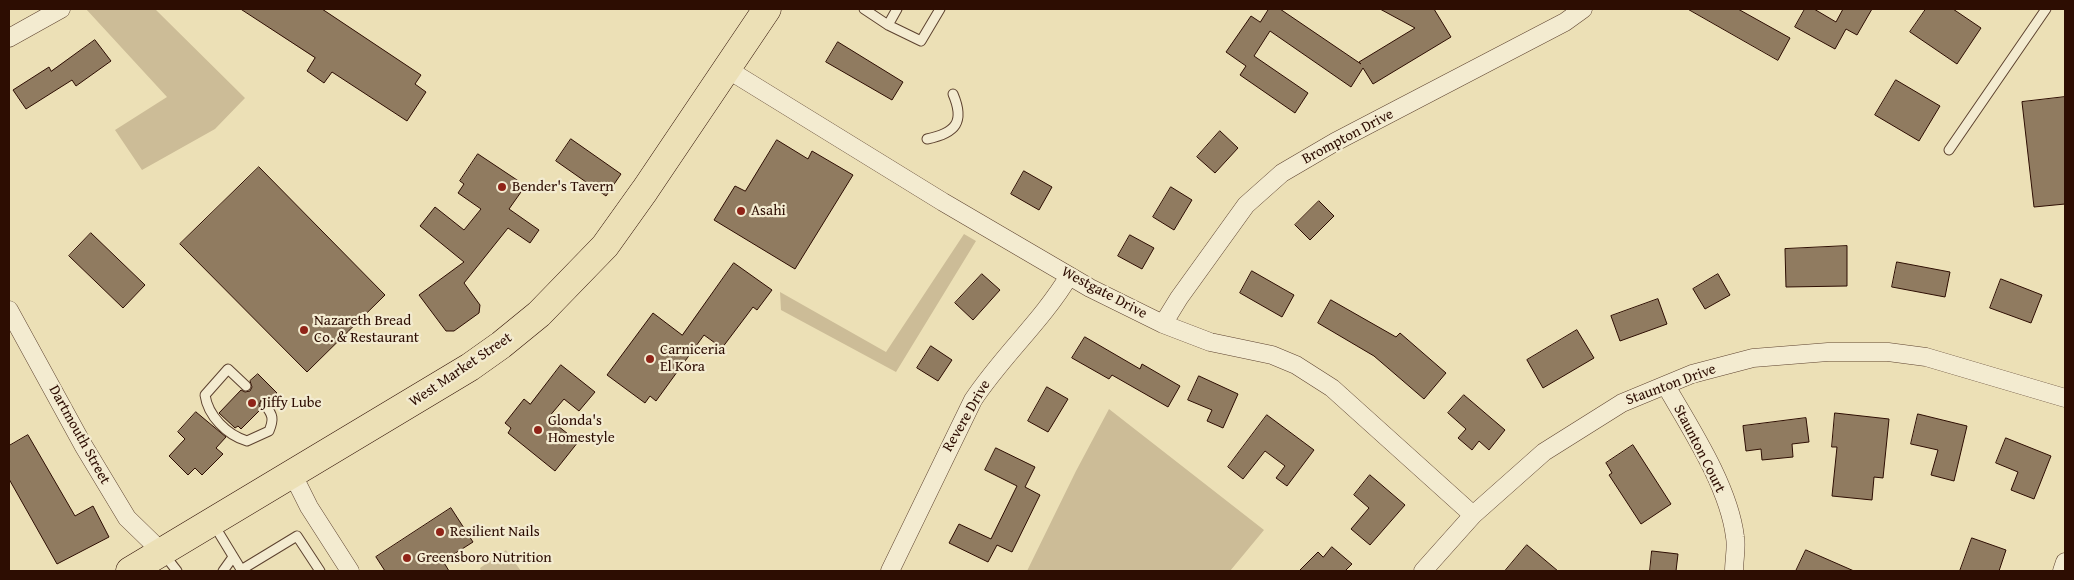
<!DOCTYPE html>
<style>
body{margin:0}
#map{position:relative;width:2074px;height:580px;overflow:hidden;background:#ece0b6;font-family:"Gentium Book Plus",serif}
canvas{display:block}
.frame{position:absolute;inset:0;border:10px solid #2d0d02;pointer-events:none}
</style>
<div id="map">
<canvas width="2074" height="580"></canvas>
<div class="frame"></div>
</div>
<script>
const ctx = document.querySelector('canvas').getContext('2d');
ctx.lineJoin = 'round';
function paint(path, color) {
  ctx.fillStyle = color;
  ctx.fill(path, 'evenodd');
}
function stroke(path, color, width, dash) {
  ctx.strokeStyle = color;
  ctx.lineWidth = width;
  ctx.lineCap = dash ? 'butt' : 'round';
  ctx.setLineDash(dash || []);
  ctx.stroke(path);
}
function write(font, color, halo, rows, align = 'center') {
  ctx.font = font + ' "Gentium Book Plus",serif';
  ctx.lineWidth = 4.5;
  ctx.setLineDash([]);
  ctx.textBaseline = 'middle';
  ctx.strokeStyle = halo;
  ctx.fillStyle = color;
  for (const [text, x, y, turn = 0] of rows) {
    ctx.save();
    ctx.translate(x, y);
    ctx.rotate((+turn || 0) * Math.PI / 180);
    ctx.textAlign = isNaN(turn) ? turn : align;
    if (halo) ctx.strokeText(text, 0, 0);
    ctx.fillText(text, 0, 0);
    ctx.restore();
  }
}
const green = new Path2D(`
 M86 9H155L245 98 215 129 142 170 115 130 167 97Z
 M964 234 976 241 896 372 781 310 780 292 886 352Z
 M1109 409 1264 530 1230 571H1027L1076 471Z
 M506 550 521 571H481L480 568Z`);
const building = new Path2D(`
 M241 9H322L421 75 415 84 426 92 407 121 332 72 324 83 307 71 315 58Z
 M1269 9H1280L1361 64 1359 62 1415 28 1380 9H1434L1451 37 1373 84 1363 68 1351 87 1270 31 1254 56 1308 93 1295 113 1240 75 1246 66 1226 52 1251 16 1260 22Z
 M1688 9H1738L1790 38 1778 60Z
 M1805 9H1814L1836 22 1843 9H1872L1857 35 1846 29 1835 49 1795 27Z
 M1926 9H1953L1981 28 1957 64 1910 32Z
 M95 40 111 61 76 86 72 80 26 109 13 90 49 67 51 71Z
 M838 42 903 82 892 100 826 62Z
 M1896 80 1940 106 1919 141 1875 115Z
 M2065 97V204L2034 207 2022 102Z
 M1220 131 1238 148 1215 173 1197 157Z
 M571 139 621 174 606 196 556 161Z
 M777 140 808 159 812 151 853 175 795 269 714 220 735 186 745 191Z
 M478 154 520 182 515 188 521 192 509 209 539 230 530 243 508 228 464 283 480 305 479 313 454 331H446L419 295 464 262 420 226 435 207 464 230 481 209 458 193 464 184 460 181Z
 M259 167 385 295 307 372 180 244Z
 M1024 171 1052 187 1039 210 1011 194Z
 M1171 187 1192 200 1174 230 1153 217Z
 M1319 201 1334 216 1310 240 1295 225Z
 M91 233 145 285 123 308 69 256Z
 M1130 235 1154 248 1142 269 1118 256Z
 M1847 246V286L1786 287 1785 249Z
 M1897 262 1950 272 1945 297 1892 287Z
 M734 263 772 290 757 310 753 307 722 348 704 335 656 401 650 396 645 403 607 375 653 313 682 335Z
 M1252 271 1294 295 1282 317 1240 293Z
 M982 274 1000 290 973 320 955 303Z
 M1718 274 1730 295 1705 309 1693 289Z
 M2001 279 2042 295 2031 323 1990 308Z
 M1658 299 1667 324 1620 341 1611 316Z
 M1331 300 1396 337 1400 333 1446 373 1424 399 1374 356 1318 323Z
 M1577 330 1594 358 1543 388 1527 360Z
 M1085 337 1140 369 1142 364 1180 386 1168 407 1112 375 1109 379 1072 358Z
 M931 346 952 360 938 381 917 368Z
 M561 365 595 392 579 411 564 399 548 418 578 442 555 471 508 433 511 428 505 423 524 399 530 404Z
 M258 374 277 393 269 401 261 400 259 405 261 409 241 429 238 426 235 428 219 413 241 390 245 392 250 391 252 387 250 381Z
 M1199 376 1238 394 1223 428 1207 421 1212 410 1188 400Z
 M1047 387 1068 399 1048 432 1028 421Z
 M1464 395 1505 430 1489 450 1479 441 1472 450 1458 438 1466 429 1448 413Z
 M196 412 226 437 216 448 223 454 202 475 195 468 188 475 169 456 185 439 178 432Z
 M1835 413 1889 419 1883 478 1874 477 1872 500 1832 496 1837 447H1832Z
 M1918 414 1967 426 1954 481 1931 475 1938 450 1911 444Z
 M1267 415 1314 450 1287 486 1276 478 1285 466 1265 451 1243 479 1228 467Z
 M1806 418 1809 442 1792 444 1793 457 1762 460 1761 449 1746 451 1743 426Z
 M28 435 75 516 93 506 109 537 57 564 9 479V446Z
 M2006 438 2051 456 2034 499 2011 490 2018 472 1996 463Z
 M1633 445 1671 504 1641 524 1609 475 1612 473 1606 463Z
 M996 448 1035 467 1025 487 1040 495 1012 552 997 545 988 562 949 543 959 524 991 539 1017 486 985 470Z
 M1370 475 1405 505 1370 545 1351 529 1369 508 1354 495Z
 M451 508 473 542 443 561 449 571H385L376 557Z
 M1972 538 2006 550 1999 571H1960Z
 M1527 545 1558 571H1505Z
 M1332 547 1352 564 1345 571H1299L1318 552 1323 557Z
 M1806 550 1854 571H1796Z
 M1652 551 1678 554 1676 571H1650Z`);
const service = new Path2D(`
 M864 9 888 25 921 41 940 9
 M888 25 897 9
 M927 139C956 133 965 122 953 94
 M1949 150 2046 9
 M246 386 228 369 205 395C208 416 227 435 247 441L269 431C274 419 273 415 265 405
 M214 525 242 571
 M163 553 177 571
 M241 570 297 536 320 571
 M223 571 233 557`);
const minor = new Path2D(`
 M9 38 61 9
 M727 69 943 202 1090 288 1163 324 1210 342 1272 355 1296 365 1332 388 1473 515
 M9 310 83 445 127 518 161 551
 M1163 324 1179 298 1246 205 1282 173 1335 142 1565 22 1583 9
 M1666 386C1691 429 1729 487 1735 537 1737 547 1734 560 1734 571
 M292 473 309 507 350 571
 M890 571 973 400C1002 356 1042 321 1069 276
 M1423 571 1473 515 1544 452 1622 403 1692 374 1753 358 1828 352H1888L1926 357 2065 398
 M2062 571 2065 562`);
const primary = new Path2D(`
 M130 571 470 367 501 345 539 314 605 246 645 190 767 9`);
const markers = [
 [502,187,5,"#8f2418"],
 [741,211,5,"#8f2418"],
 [304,330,5,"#8f2418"],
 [650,359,5,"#8f2418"],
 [252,403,5,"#8f2418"],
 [538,430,5,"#8f2418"],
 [440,532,5,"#8f2418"],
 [407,558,5,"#8f2418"]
];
const streetNames = [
 ["Brompton Drive",1348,137,-28],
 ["Westgate Drive",1104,293,28],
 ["West Market Street",461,370,-34],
 ["Staunton Drive",1671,385,-20],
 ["Revere Drive",967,416,-60],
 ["Dartmouth Street",79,435,61],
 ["Staunton Court",1699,449,63]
];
const poiNames = [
 ["Bender's Tavern",512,187],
 ["Asahi",751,211],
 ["Nazareth Bread",314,321],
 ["Co. & Restaurant",314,338],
 ["Carniceria",660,350],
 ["El Kora",660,367],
 ["Jiffy Lube",262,403],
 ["Glonda's",548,421],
 ["Homestyle",548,438],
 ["Resilient Nails",450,532],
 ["Greensboro Nutrition",417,558]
];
paint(green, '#ccbc97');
paint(building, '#907b60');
stroke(building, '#2d0d02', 1);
stroke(service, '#5d422f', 11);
stroke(minor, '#5d422f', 19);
stroke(primary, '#2d0d02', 29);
stroke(service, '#f3ebd0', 9);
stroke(minor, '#f3ebd0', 18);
stroke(primary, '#ece0b6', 28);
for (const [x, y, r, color] of markers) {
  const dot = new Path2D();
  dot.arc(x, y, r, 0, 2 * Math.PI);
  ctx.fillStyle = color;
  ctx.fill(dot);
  stroke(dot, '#f3ebd0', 2);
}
write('15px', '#2d0d02', '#f3ebd0', streetNames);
write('15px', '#2d0d02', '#f3ebd0', poiNames, 'left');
</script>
